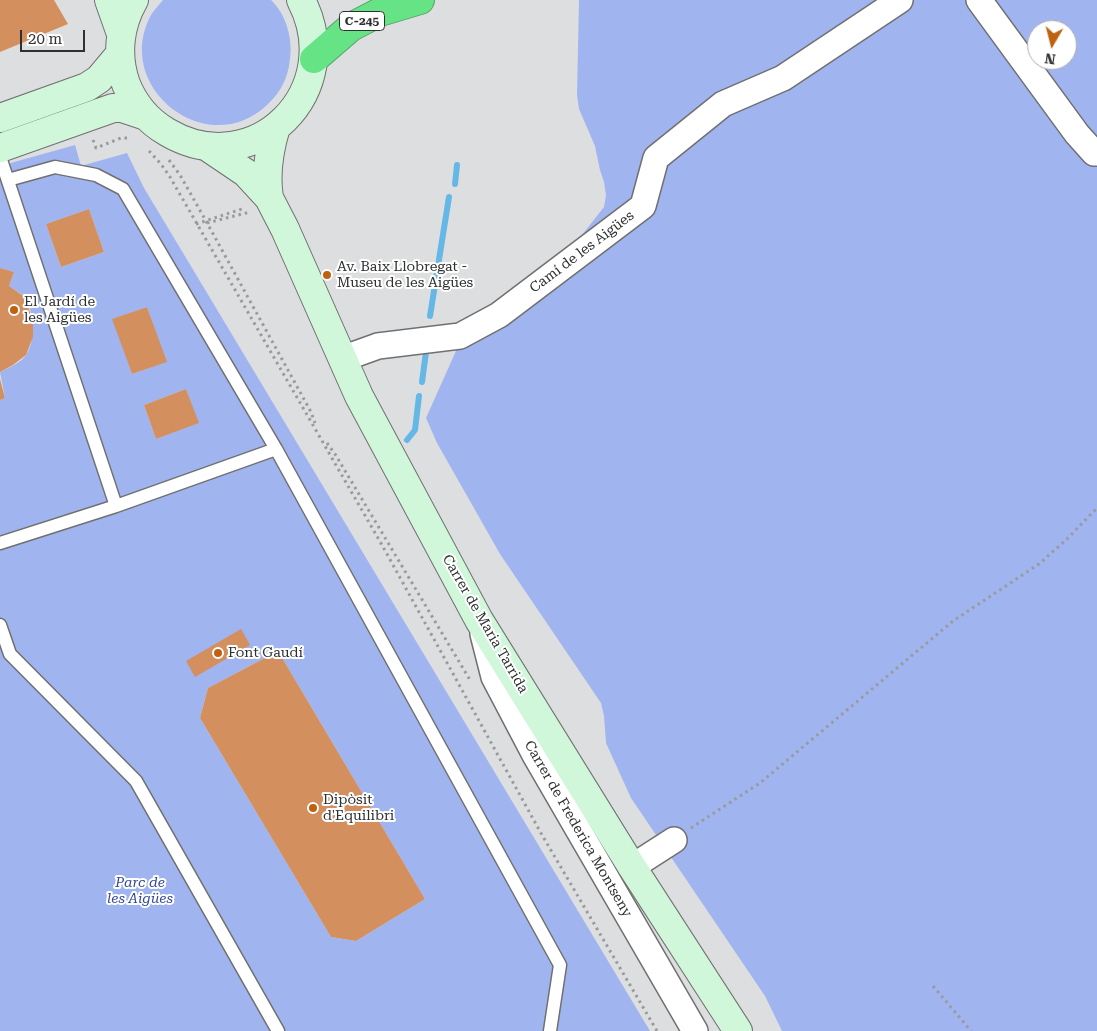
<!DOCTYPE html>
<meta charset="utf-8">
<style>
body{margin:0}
#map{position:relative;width:1097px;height:1031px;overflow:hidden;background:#dddedf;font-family:"Roboto Serif",serif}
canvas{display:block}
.north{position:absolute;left:1027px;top:20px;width:50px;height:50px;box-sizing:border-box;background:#fff;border:1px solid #acacac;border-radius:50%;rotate:188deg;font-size:14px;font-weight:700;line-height:20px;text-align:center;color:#2f3030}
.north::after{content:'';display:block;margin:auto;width:18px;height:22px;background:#be620f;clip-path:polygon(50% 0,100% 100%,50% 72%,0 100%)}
.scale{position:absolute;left:20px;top:30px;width:65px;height:22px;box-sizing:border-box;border:2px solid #2f3030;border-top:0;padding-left:6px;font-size:15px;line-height:18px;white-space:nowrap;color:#2f3030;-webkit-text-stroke:4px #fff;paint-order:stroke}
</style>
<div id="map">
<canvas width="1097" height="1031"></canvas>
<div class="north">N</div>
<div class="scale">20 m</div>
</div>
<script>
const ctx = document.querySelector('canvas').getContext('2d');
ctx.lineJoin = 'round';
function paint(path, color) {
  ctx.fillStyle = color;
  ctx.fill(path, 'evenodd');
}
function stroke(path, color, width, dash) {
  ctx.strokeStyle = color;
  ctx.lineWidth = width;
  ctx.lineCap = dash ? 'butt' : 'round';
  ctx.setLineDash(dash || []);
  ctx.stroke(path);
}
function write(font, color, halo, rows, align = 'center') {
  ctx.font = font + ' "Roboto Serif",serif';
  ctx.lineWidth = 4;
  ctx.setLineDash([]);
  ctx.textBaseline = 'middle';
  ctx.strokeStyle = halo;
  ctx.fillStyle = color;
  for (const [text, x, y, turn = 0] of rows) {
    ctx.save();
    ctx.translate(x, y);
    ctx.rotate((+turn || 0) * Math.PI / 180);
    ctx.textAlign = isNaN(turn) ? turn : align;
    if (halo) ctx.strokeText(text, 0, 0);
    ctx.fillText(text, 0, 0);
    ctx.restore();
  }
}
const green = new Path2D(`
 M163 0H271C286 14 293 39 290 59 288 78 281 92 267 105 207 162 112 87 151 15 154 10 159 5 163 0Z
 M579 0H1097V1031H782L765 996 631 798 606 743 604 716 601 703 500 554 437 443 426 418 460 342 582 235 604 207 606 195 604 182 600 170 595 146 579 109 577 95ZM1037 30H1067V60H1037Z
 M75 145 81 166 127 153 144 188 650 1031H0V400L5 398 0 372C8 368 21 363 26 355 36 341 34 312 25 298 22 293 14 290 9 286L14 272 0 268V166ZM89 209 104 252 61 267 46 224ZM147 307 166 362 132 374 113 319ZM186 389 198 423 156 439 144 405ZM278 651 425 899 356 941 331 937 200 718 208 688Z`);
const stream = new Path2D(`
 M455 184 457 165
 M430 316 449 197
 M422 382 426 352
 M407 440 415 430 419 396`);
const building = new Path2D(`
 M0 0H54L68 24 0 52Z
 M89 209 104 252 61 267 46 224Z
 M0 268 14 272 9 286 25 297 33 322V337L26 355 13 365 0 372Z
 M147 307 167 362 132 374 112 319Z
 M0 379 5 398 0 400Z
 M186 389 199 423 156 439 144 405Z
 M241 629 250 645 195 677 186 661Z
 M278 651 425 899 356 941 331 937 200 718 208 688Z`);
const path = new Path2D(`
 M93 140 96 148 121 138H130
 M149 151 161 164 170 177 382 545 542 835 657 1031
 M169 160 180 175 206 221 311 412 315 423
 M207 223 250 212
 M196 224 245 208
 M327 443 335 454 470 680
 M691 828 760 783 953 621 1039 564 1067 539 1097 508
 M933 986 971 1031`);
const lane = new Path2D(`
 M0 157 116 506 0 543
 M8 180 55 167 96 175 123 189 276 449 560 965 550 1031
 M116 506 276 449
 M0 625 10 654 136 781 278 1031`);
const street = new Path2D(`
 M979 0 1077 134 1094 153H1097
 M342 359 378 346 460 336 499 315 643 206 656 158 723 104 783 78 900 0
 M483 634 494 677 535 755 695 1031
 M632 867 674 840`);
const secondary = new Path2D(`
 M109 0 121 34
 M134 0C119 26 116 56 126 84 134 104 148 121 167 132 255 184 348 90 301 0
 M0 118 87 87 99 79 120 54
 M206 146 246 173 269 198 285 229 359 396 479 620 632 867 738 1031
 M0 148 113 108H122L146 116
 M269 198C265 173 269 150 276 127`);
const highway = new Path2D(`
 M314 59 351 27 380 12 420 0`);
const markers = [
 [327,275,5,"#be620f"],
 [14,310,5,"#be620f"],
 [218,653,5,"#be620f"],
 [313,808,5,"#be620f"]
];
const shields = [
 [362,21,45]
];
const shieldNames = [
 ["C-245",362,21]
];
const streetNames = [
 ["Camí de les Aigües",582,252,-37],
 ["Carrer de Maria Tarrida",485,624,60],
 ["Carrer de Frederica Montseny",578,829,60]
];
const poiNames = [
 ["Av. Baix Llobregat -",337,267],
 ["Museu de les Aigües",337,283],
 ["El Jardí de",24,302],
 ["les Aigües",24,318],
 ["Font Gaudí",228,653],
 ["Dipòsit",323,800],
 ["d'Equilibri",323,816]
];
const parkNames = [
 ["Parc de",140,883],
 ["les Aigües",140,899]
];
paint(green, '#a0b4ef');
stroke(stream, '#65b8e6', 6);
paint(building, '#d38f5e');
stroke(lane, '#707071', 15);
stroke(street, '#707071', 28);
stroke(secondary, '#707071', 30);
stroke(highway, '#53a567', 30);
stroke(path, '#999a9b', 3, [2.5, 4]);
stroke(lane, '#fff', 12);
stroke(street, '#fff', 25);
stroke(secondary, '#d1f7da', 28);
stroke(highway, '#66e485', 28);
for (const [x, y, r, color] of markers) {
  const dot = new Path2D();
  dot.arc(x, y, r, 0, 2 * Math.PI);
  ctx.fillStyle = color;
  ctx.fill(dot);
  stroke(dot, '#fff', 2);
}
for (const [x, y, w] of shields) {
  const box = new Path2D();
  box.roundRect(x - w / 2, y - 9.5, w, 19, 4);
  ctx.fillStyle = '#fff';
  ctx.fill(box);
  stroke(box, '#2f3030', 1);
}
write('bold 12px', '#2f3030', null, shieldNames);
write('14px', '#2f3030', '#fff', streetNames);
write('14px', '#2f3030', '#fff', poiNames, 'left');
write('italic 14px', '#344899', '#fff', parkNames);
</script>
